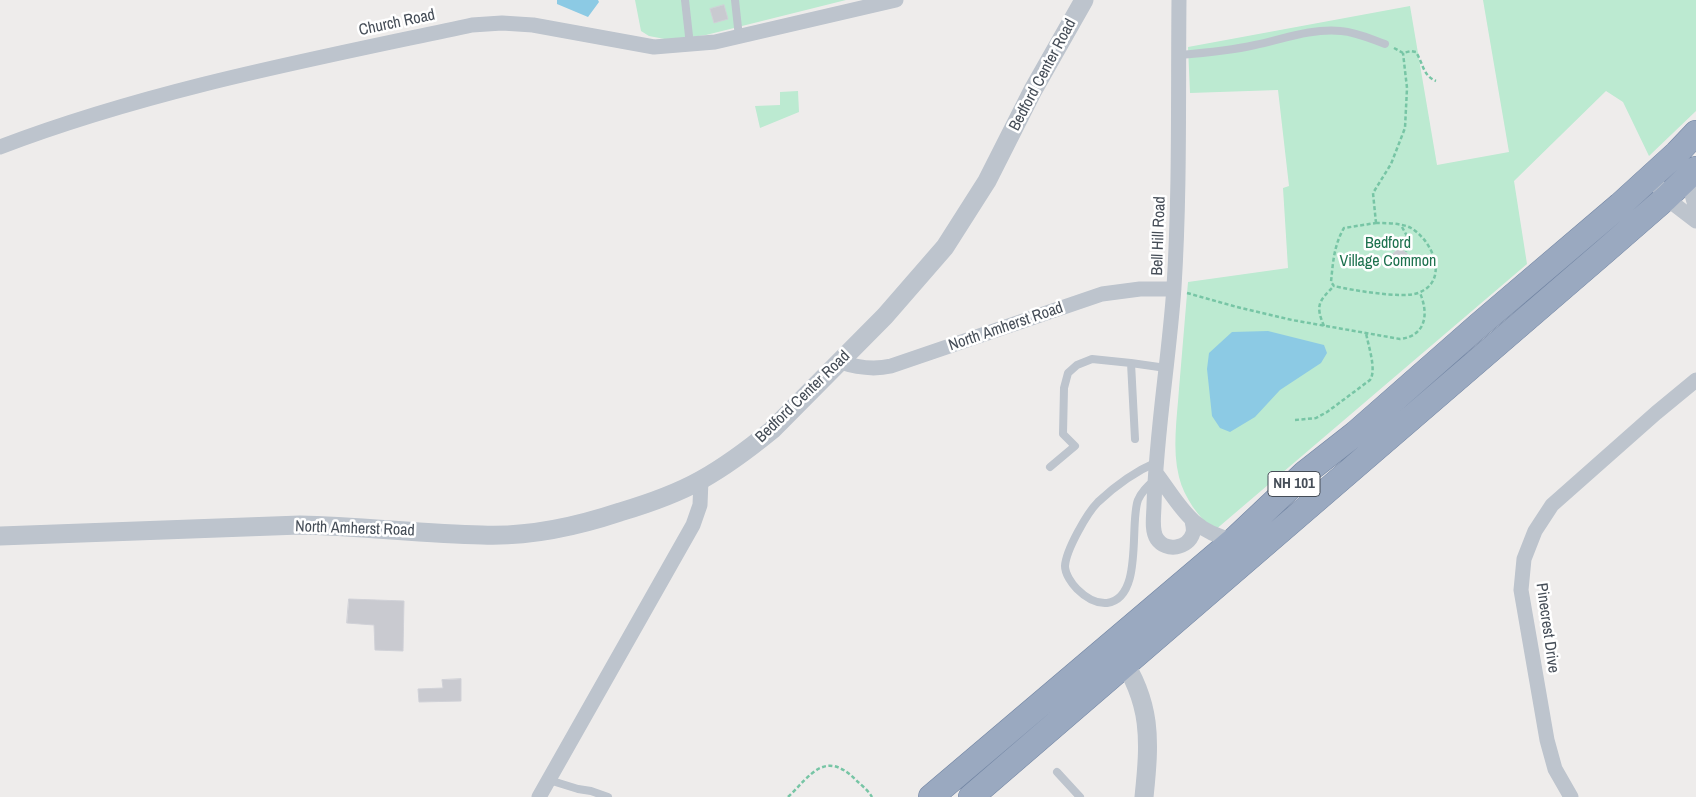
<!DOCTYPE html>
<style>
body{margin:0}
canvas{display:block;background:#eeeceb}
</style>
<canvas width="1696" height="797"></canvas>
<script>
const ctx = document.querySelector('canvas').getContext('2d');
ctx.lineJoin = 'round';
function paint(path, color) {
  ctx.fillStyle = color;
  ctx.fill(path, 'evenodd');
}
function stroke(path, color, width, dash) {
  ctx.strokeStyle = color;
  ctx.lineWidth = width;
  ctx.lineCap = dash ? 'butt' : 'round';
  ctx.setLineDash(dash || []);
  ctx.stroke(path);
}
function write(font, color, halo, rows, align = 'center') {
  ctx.font = font + ' "Archivo Narrow",sans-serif';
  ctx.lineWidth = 5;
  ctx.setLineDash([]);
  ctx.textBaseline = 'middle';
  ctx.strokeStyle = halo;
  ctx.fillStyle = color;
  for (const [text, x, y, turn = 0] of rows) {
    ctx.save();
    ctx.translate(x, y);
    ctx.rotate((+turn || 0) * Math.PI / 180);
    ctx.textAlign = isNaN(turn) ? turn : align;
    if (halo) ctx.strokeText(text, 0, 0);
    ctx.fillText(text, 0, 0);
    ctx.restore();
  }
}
const green = new Path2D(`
 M635 0H846L706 35 670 40 649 36 641 31Z
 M1483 0H1696V111L1649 156 1623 102 1606 91 1514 181 1527 264 1214 531C1199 517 1184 498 1179 477 1172 449 1177 418 1179 389 1182 353 1185 318 1188 282L1288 268 1283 188 1289 186 1278 90 1190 93 1188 47 1410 6 1437 165 1509 152Z
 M798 91 799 112 760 128 755 106 780 105V92Z`);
const water = new Path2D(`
 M557 0H598L599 2 588 17 557 4Z
 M1268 331 1324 345 1327 353 1321 363 1280 390 1255 417 1230 432 1220 428 1212 416 1207 369 1209 353 1232 332Z`);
const building = new Path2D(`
 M724 5 728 19 714 23 710 9Z
 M1391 259a9 9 0 1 1 18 0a9 9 0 1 1-18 0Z
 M349 599 404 601 403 651 375 650 374 625 347 623Z
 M461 679V701L419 702 418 689 443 688 442 680Z`);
const path = new Path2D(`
 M1394 48 1403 53 1411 51 1416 52C1423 63 1423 76 1436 81
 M1376 223C1387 223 1401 223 1411 228 1433 241 1450 281 1418 293 1403 299 1351 290 1334 286L1331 282C1333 262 1334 245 1344 228Z
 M1376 223 1373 193 1391 164 1405 128 1407 88 1403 53
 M1402 227 1408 238 1406 252
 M1187 293 1237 307 1292 320 1400 339C1426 336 1429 314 1420 293
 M1324 326C1315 305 1319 301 1334 286
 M1295 420 1316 418 1327 412 1370 380C1377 370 1368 345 1366 333
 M788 797C811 775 825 749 856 780 861 785 868 790 872 797`);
const service = new Path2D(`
 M685 0 690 45
 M735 0 739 37
 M1179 55C1204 53 1229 51 1255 45 1283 39 1312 28 1341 31 1356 32 1371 39 1385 44
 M1131 363 1135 439
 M1050 467 1075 446 1063 434 1064 388 1068 373 1077 365 1092 359 1131 363 1166 368
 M1155 480C1147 486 1142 491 1138 500 1129 523 1144 598 1107 603 1095 604 1085 597 1077 589 1072 584 1065 574 1065 566 1066 550 1087 513 1098 502 1115 486 1136 471 1157 462
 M1057 772 1080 797
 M549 780 578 789 591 791 608 797`);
const minor = new Path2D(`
 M1179 0C1178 96 1180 191 1174 287 1169 360 1156 432 1154 505 1154 515 1151 530 1157 539 1166 552 1188 549 1193 533 1194 529 1193 525 1192 521
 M0 147C152 89 313 59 472 25L502 23 533 25 654 47 715 42 896 0
 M1692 173 1691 191 1696 209
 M1652 177 1666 198 1696 221
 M840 362C858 368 873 370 891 366L1102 294 1140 289H1174
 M1156 473C1180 505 1191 532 1234 540
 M539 797 693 525 700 505 701 480
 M1571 797 1555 769 1547 740 1521 590 1524 559 1535 531 1552 505 1656 413 1696 380`);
const tertiary = new Path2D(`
 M0 536 300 525C361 526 421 534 482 535 530 537 575 527 620 512 647 504 676 494 701 480 726 466 750 448 772 430L885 316 945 247 987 181 1033 90 1084 0
 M1119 654C1152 703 1150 740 1144 797`);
const trunk = new Path2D(`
 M931 797 1234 540 1305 473 1356 433 1479 325 1620 205 1677 153 1696 133
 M971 797 1604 252 1666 198 1696 169`);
const shields = [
 [1294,484,52]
];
const shieldNames = [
 ["NH 101",1294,484]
];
const streetNames = [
 ["Church Road",397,23,-12],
 ["Bedford Center Road",1043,75,-62],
 ["Bell Hill Road",1159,236,-88],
 ["North Amherst Road",1006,327,-19],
 ["Bedford Center Road",803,397,-44],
 ["North Amherst Road",355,529,2],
 ["Pinecrest Drive",1547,628,82]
];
const parkNames = [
 ["Bedford",1388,244],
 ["Village Common",1388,262]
];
paint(green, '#bcead1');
paint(water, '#8ccae4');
paint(building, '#c9cad0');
stroke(building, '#d0d1d7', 1);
stroke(trunk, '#7285a3', 26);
stroke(path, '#77c5a5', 2.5, [4, 2.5]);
stroke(service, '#bdc4cd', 8);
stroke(minor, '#bdc4cd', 15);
stroke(tertiary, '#bdc4cd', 19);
stroke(trunk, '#9aa9c0', 25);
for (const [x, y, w] of shields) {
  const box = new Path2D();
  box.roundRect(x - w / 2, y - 12.5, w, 25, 4);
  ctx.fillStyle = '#fff';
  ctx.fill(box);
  stroke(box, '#454d57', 1);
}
write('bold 15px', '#454d57', null, shieldNames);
write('16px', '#454d57', '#fff', streetNames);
write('16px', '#1d714e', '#fff', parkNames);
</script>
